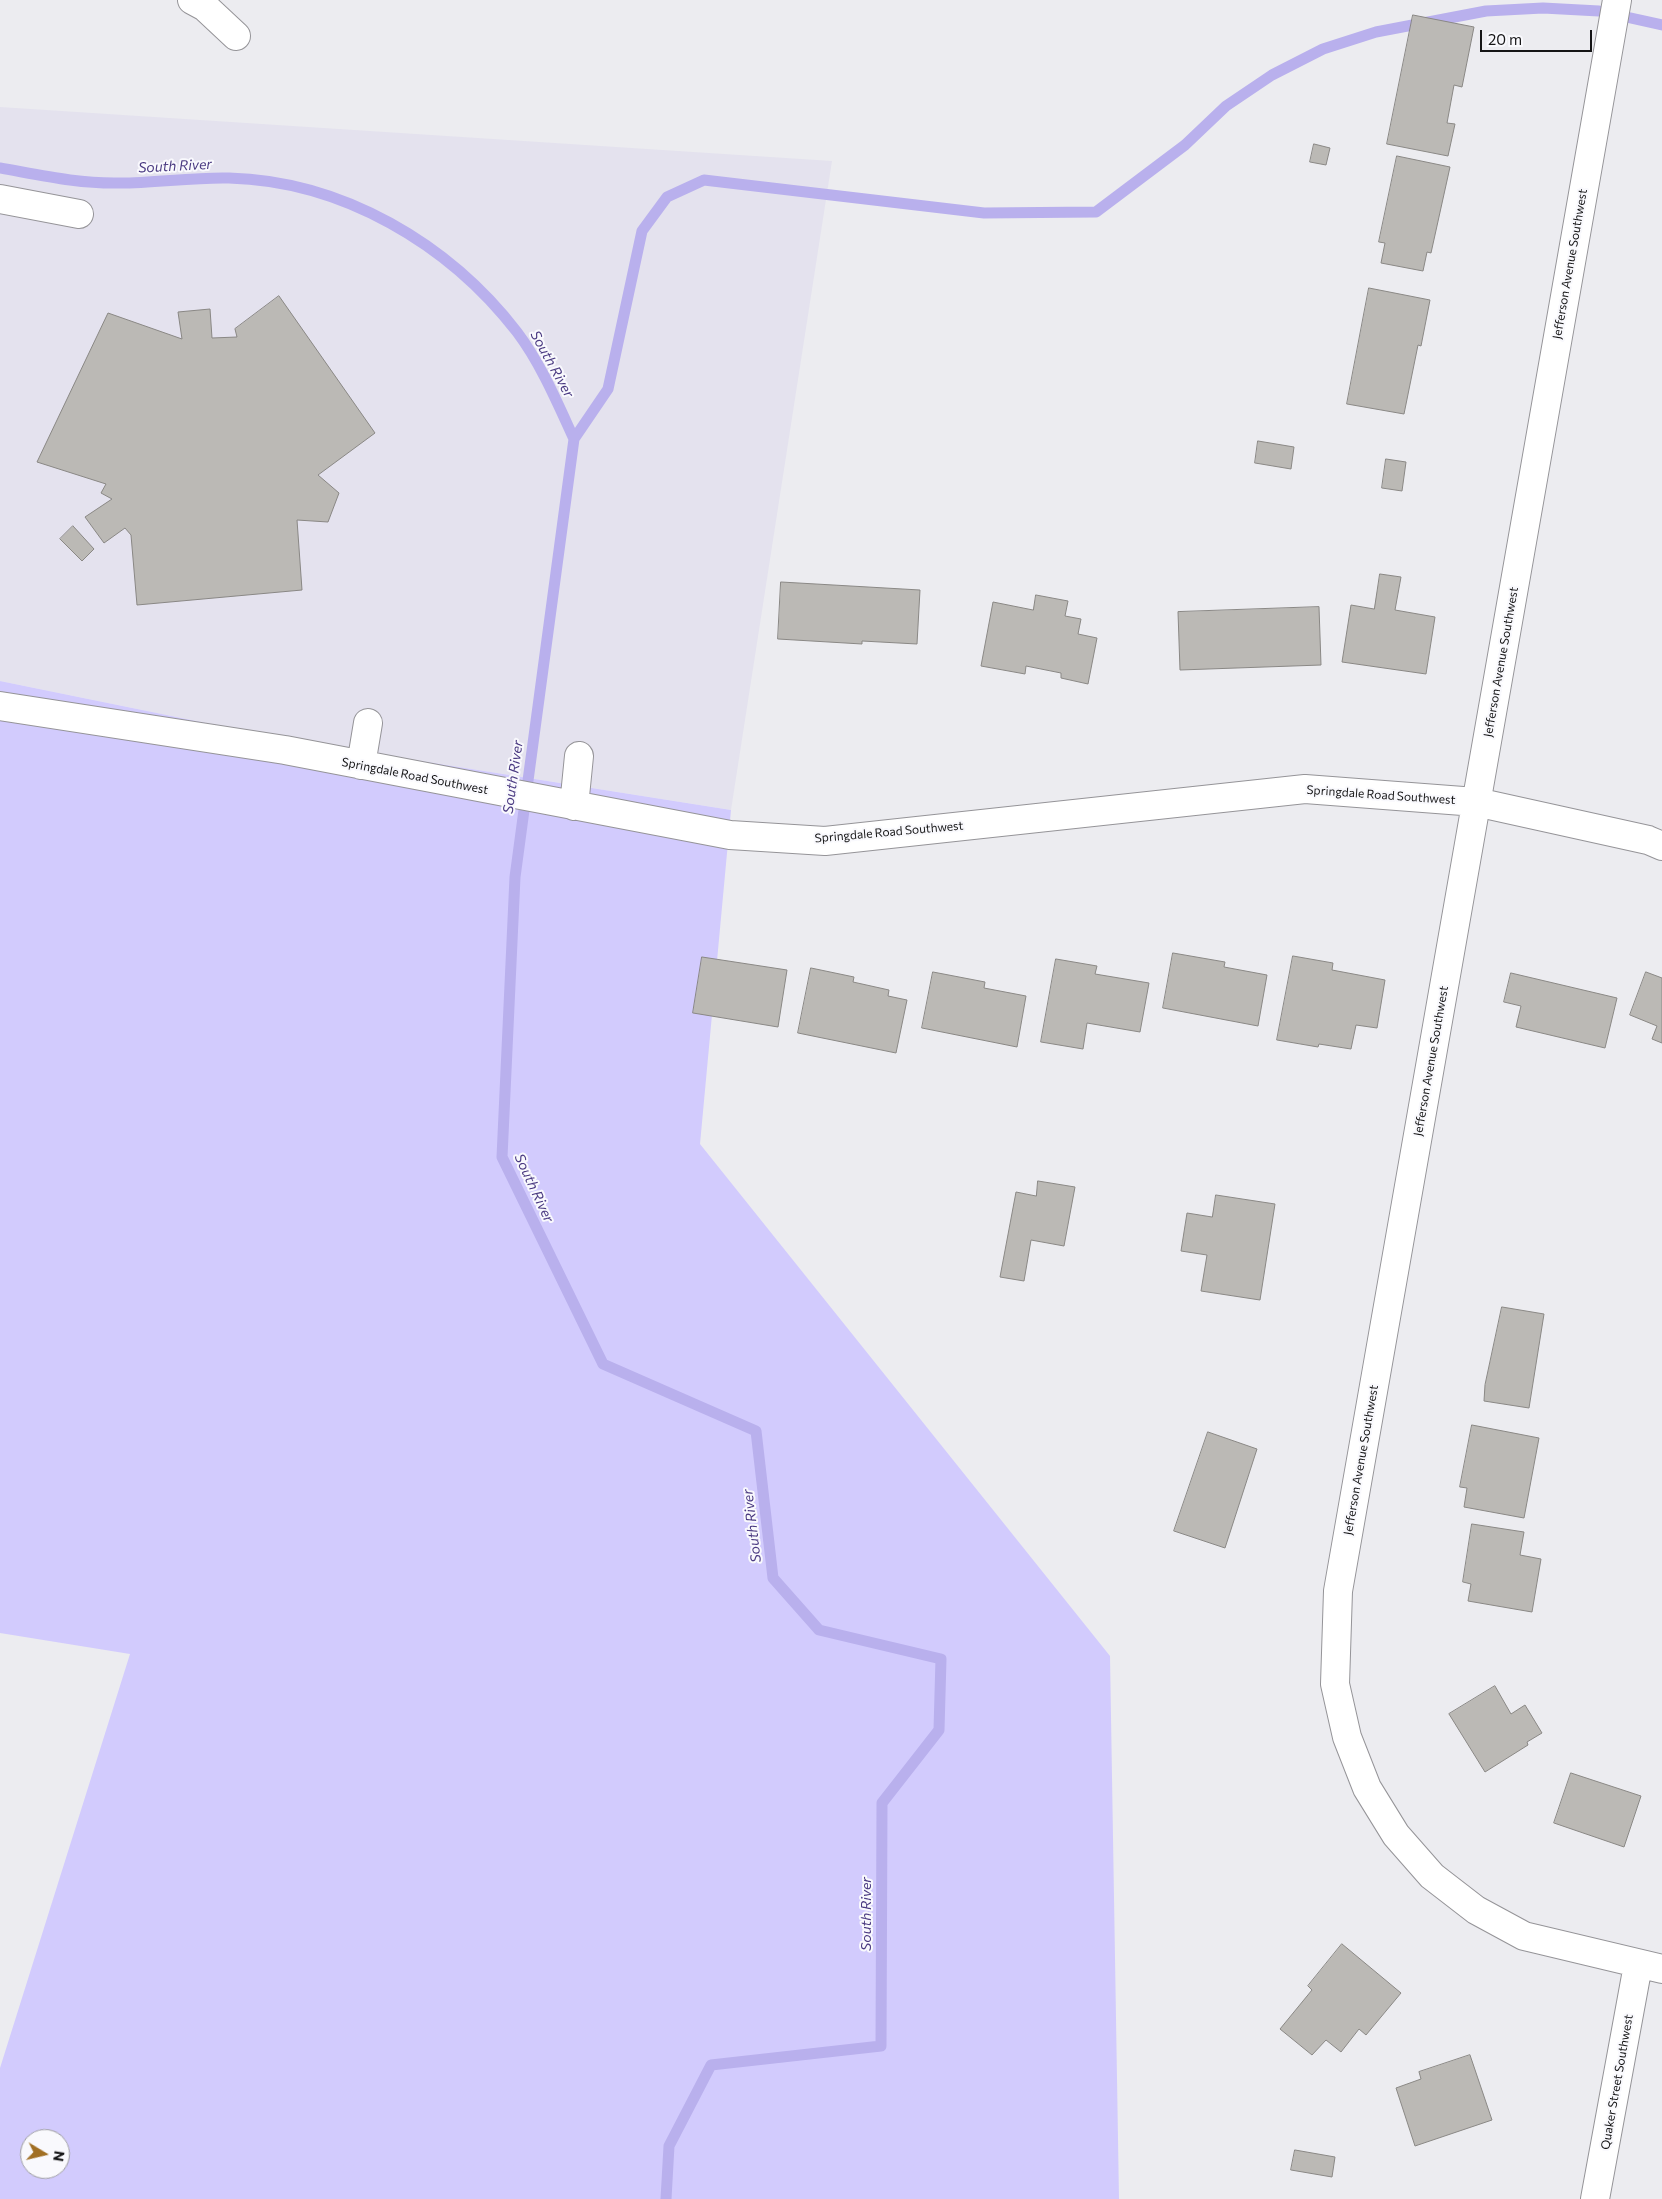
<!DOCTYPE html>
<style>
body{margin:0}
#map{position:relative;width:1662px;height:2199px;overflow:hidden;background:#ececf0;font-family:Commissioner,sans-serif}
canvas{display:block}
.north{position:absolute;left:20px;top:2129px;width:50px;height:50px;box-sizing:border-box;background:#f9f9fd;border:1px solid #9e9ea1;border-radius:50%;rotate:99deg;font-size:14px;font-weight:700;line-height:20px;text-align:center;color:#151516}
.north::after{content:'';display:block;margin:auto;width:18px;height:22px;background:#a16f24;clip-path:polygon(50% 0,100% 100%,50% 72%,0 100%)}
.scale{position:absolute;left:1480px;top:30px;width:112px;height:22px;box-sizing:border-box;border:2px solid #151516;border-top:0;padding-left:6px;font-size:15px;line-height:18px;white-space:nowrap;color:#151516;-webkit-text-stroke:4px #f9f9fd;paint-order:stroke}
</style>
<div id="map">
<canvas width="1662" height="2199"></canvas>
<div class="north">N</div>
<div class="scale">20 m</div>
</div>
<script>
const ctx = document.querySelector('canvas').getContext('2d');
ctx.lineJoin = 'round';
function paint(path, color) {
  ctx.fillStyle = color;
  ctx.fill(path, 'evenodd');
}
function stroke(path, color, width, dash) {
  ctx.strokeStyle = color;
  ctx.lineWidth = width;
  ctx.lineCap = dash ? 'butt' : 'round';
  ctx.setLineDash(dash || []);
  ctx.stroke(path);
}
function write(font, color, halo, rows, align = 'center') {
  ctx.font = font + ' Commissioner,sans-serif';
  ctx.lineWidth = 4;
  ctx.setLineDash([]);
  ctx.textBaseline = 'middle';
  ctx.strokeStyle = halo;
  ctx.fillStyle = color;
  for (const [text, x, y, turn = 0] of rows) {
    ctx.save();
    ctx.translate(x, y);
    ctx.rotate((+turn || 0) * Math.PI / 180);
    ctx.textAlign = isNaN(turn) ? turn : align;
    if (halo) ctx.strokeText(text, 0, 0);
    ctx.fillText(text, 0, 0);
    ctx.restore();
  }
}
const built = new Path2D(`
 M0 107 832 161 731 810 294 741 0 681Z`);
const green = new Path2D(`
 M0 681 294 741 731 810 700 1144 1110 1656 1119 2199H0V2068L130 1654 0 1633ZM30 2139H60V2169H30Z`);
const stream = new Path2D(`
 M0 168C40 175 79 184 120 183 156 183 193 177 229 178 343 181 449 244 517 332 541 364 557 402 574 439L515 877 502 1157 603 1364 756 1431 773 1578 819 1630 941 1659 939 1730 882 1803 881 2046 711 2065 669 2146 666 2199
 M574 439 608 389 642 231 667 197 704 180 984 213 1096 212 1185 145 1226 106 1272 75 1323 49 1376 32 1486 11 1543 8 1599 11 1662 25`);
const building = new Path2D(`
 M1413 15 1474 27 1462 87 1454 85 1447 123 1455 124 1448 156 1387 144Z
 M1314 144 1330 148 1326 165 1310 162Z
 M1397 156 1450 167 1431 253 1427 252 1423 271 1381 263 1385 243 1379 242Z
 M1369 288 1430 300 1421 346 1418 345 1404 414 1347 404Z
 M279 296 375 433 318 475 339 493 328 522 297 520 302 590 137 605 131 535 125 528 104 543 85 517 112 499 101 493 106 484 37 462 108 313 182 339 178 312 210 309 212 338 237 337 235 329Z
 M1258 441 1294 447 1291 469 1255 463Z
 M1386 459 1406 462 1402 491 1382 488Z
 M73 526 94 549 82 561 60 539Z
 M1380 574 1401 577 1395 610 1435 617 1426 674 1342 662 1351 605 1374 609Z
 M781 582 920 590 917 644 862 641V644L778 639Z
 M1036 595 1068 601 1065 616 1081 619 1078 634 1097 638 1088 684 1061 678V673L1026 666 1025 674 981 666 993 602 1033 610Z
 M1319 607 1321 665 1180 670 1178 612Z
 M1173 953 1225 962 1224 967 1267 975 1258 1026 1163 1008Z
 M1293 956 1333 963 1332 970 1385 980 1377 1028 1356 1025 1351 1049 1319 1044 1318 1047 1277 1040Z
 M702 957 787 970 778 1027 693 1013Z
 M1056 959 1097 966 1095 974 1149 983 1140 1032 1087 1023 1083 1049 1041 1042Z
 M811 968 854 977 853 982 889 990 888 996 907 1000 896 1053 798 1033Z
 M933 972 985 982 984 988 1026 996 1017 1047 922 1028Z
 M1646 972 1662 978V1043L1652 1039 1657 1026 1630 1015Z
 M1511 973 1617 998 1605 1048 1516 1027 1521 1006 1504 1002Z
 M1038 1181 1075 1187 1064 1246 1031 1240 1024 1281 1000 1277 1016 1192 1036 1196Z
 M1216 1195 1275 1204 1260 1300 1201 1291 1207 1255 1181 1251 1187 1213 1212 1217Z
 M1502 1307 1544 1314 1529 1408 1484 1401 1485 1385Z
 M1472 1425 1539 1438 1524 1518 1464 1507 1467 1488 1460 1487Z
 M1208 1432 1257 1449 1225 1548 1174 1531Z
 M1472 1524 1524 1532 1520 1555 1541 1559 1532 1612 1468 1601 1471 1584 1463 1582Z
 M1495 1686 1511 1714 1525 1705 1542 1733 1527 1742 1528 1745 1485 1772 1449 1714Z
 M1571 1773 1641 1796 1624 1847 1554 1823Z
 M1342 1944 1401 1993 1366 2035 1359 2029 1341 2052 1326 2040 1312 2055 1280 2029 1312 1990 1308 1986Z
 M1470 2055 1492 2120 1415 2146 1396 2088 1421 2079 1419 2072Z
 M1295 2150 1335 2157 1332 2177 1291 2170Z`);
const minor = new Path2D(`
 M192 0 205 7 236 36
 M1617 0 1338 1591 1335 1684 1347 1737 1367 1788 1396 1835 1432 1876 1476 1910 1524 1936 1662 1969
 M0 199 79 214
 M0 706 285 750 730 835 825 841 1305 789 1476 802 1648 840 1662 846
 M361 765 368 723
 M574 806 579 756
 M1595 2199 1638 1965`);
const streetNames = [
 ["Jefferson Avenue Southwest",1570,264,-80],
 ["Jefferson Avenue Southwest",1501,662,-80],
 ["Springdale Road Southwest",415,776,11],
 ["Springdale Road Southwest",1381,795,4],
 ["Springdale Road Southwest",889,832,-5],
 ["Jefferson Avenue Southwest",1431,1061,-80],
 ["Jefferson Avenue Southwest",1361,1460,-80],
 ["Quaker Street Southwest",1617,2082,-80]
];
const waterNames = [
 ["South River",175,166,-3],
 ["South River",552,364,61],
 ["South River",513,777,-82],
 ["South River",534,1188,65],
 ["South River",752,1526,-97],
 ["South River",866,1914,-90]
];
paint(built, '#e4e2ee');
paint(green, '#d2cbfd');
stroke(stream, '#b9b0ed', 11);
paint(building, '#bbb9b5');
stroke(building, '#8a8885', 1);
stroke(minor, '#959498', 30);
stroke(minor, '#fff', 28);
write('12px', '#151516', '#f9f9fd', streetNames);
write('italic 14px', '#4b3b82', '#f9f9fd', waterNames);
</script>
